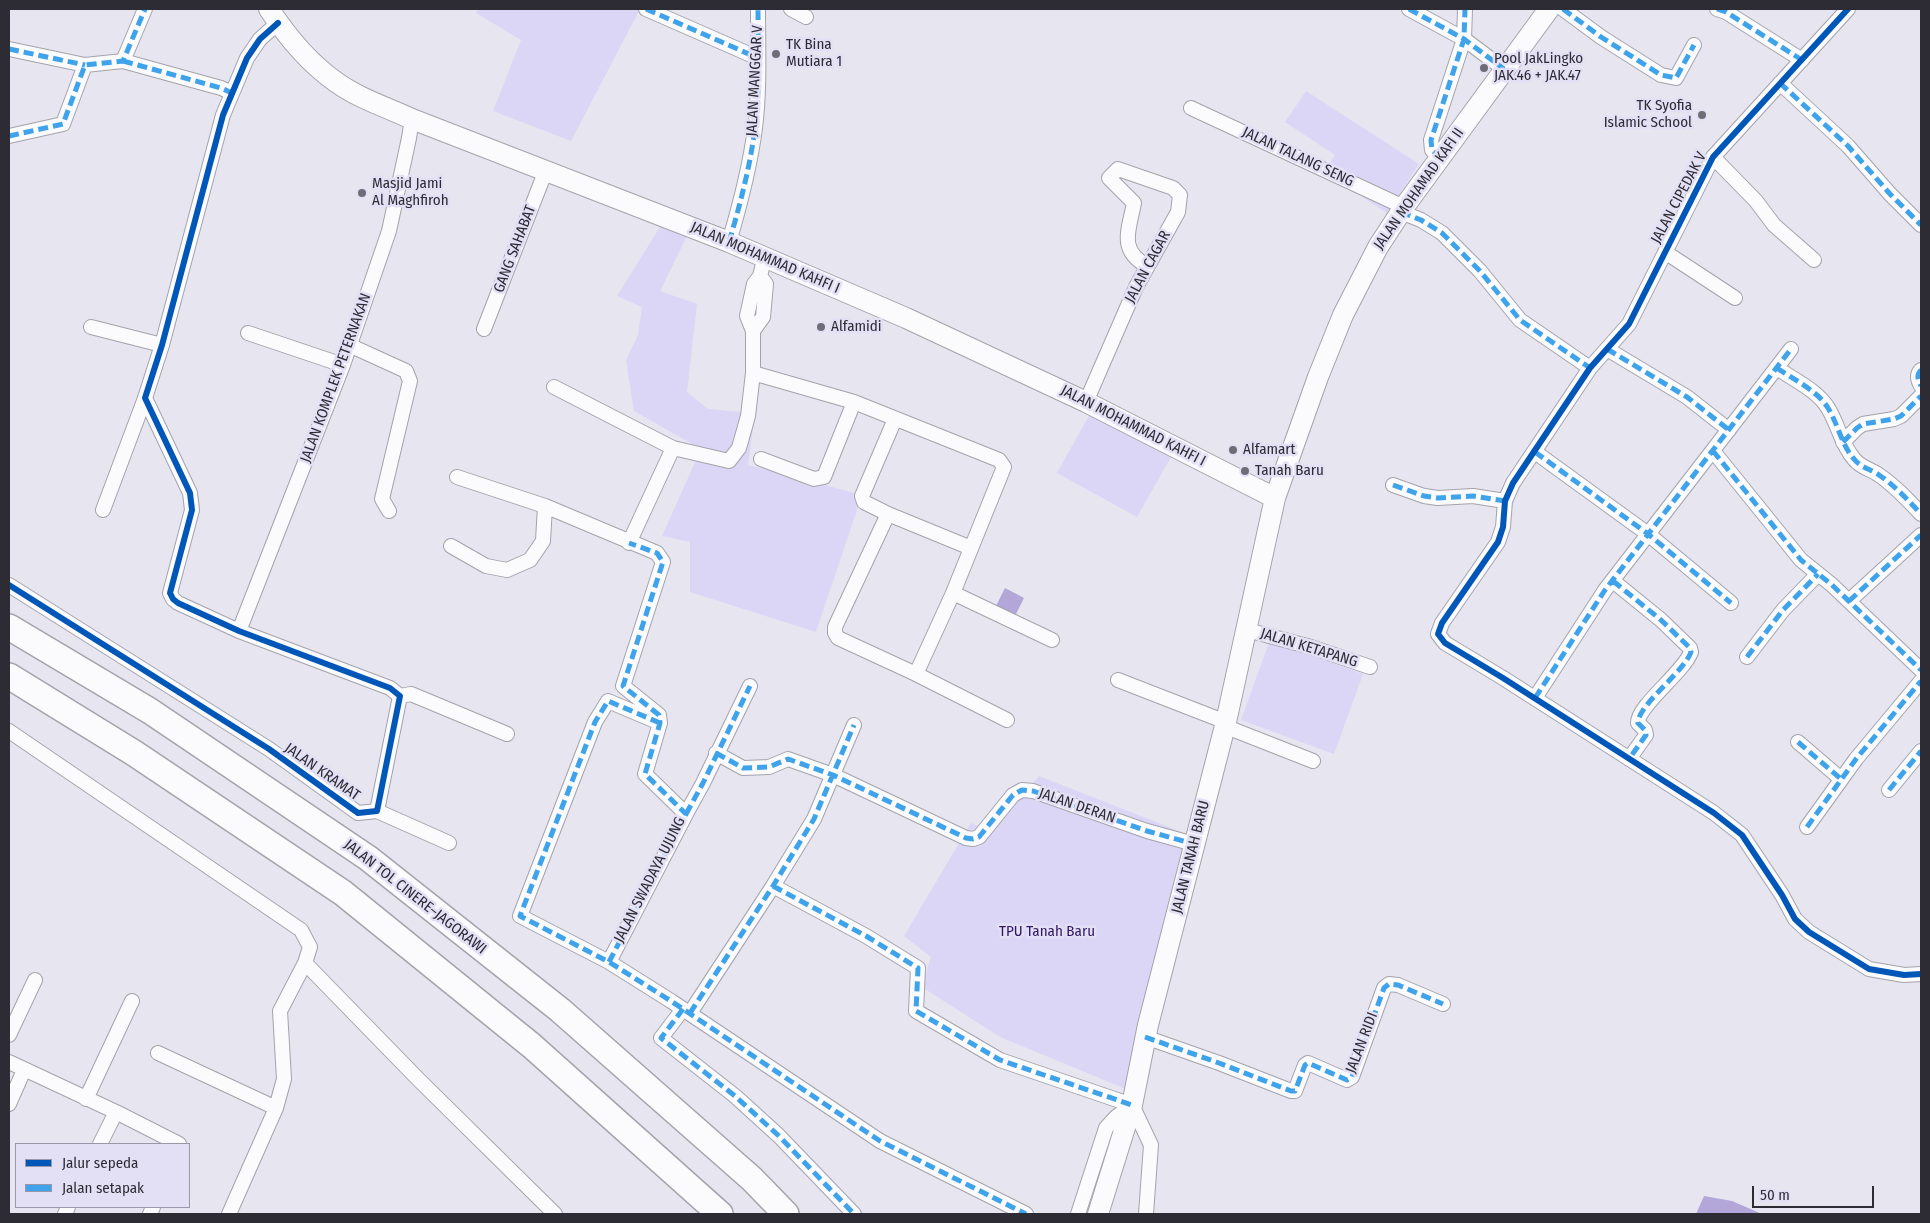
<!DOCTYPE html>
<meta charset="utf-8">
<style>
body{margin:0}
#map{position:relative;width:1930px;height:1223px;overflow:hidden;background:#e6e5f0;font-family:"Fira Sans Condensed",sans-serif}
canvas{display:block}
.frame{position:absolute;inset:0;border:10px solid #2d2c34;pointer-events:none}
.legend{position:absolute;left:15px;top:1143px;width:175px;height:65px;box-sizing:border-box;background:#e3e0f5;border:1px solid #9a98a8;margin:0;padding:6px 9px;list-style:none;font-size:15px;color:#2d2c34}
.legend li{display:flex;align-items:center;gap:10px;height:25px}
.legend b{width:25px;border:1px solid #9a98a8}
.scale{position:absolute;left:1752px;top:1186px;width:122px;height:22px;box-sizing:border-box;border:2px solid #2d2c34;border-top:0;padding-left:6px;font-size:15px;line-height:18px;white-space:nowrap;color:#2d2c34;-webkit-text-stroke:4px #e3e0f5;paint-order:stroke}
</style>
<div id="map">
<canvas width="1930" height="1223"></canvas>
<div class="frame"></div>
<ul class="legend">
<li><b style="height:6px;background:#0057b8"></b>Jalur sepeda</li>
<li><b style="height:6px;background:#3ea3eb"></b>Jalan setapak</li>
</ul>
<div class="scale">50 m</div>
</div>
<script>
const ctx = document.querySelector('canvas').getContext('2d');
ctx.lineJoin = 'round';
function paint(path, color) {
  ctx.fillStyle = color;
  ctx.fill(path, 'evenodd');
}
function stroke(path, color, width, dash) {
  ctx.strokeStyle = color;
  ctx.lineWidth = width;
  ctx.lineCap = dash ? 'butt' : 'round';
  ctx.setLineDash(dash || []);
  ctx.stroke(path);
}
function write(font, color, halo, rows, align = 'center') {
  ctx.font = font + ' "Fira Sans Condensed",sans-serif';
  ctx.lineWidth = 5;
  ctx.setLineDash([]);
  ctx.textBaseline = 'middle';
  ctx.strokeStyle = halo;
  ctx.fillStyle = color;
  for (const [text, x, y, turn = 0] of rows) {
    ctx.save();
    ctx.translate(x, y);
    ctx.rotate((+turn || 0) * Math.PI / 180);
    ctx.textAlign = isNaN(turn) ? turn : align;
    if (halo) ctx.strokeText(text, 0, 0);
    ctx.fillText(text, 0, 0);
    ctx.restore();
  }
}
const green = new Path2D(`
 M478 9H640L571 141 493 111 521 40 476 13Z
 M1306 91 1419 164 1387 213 1324 172 1335 155 1285 122Z
 M665 219 690 230 660 291 697 304 687 392 708 409 755 413 748 465 862 495 816 632 690 592V542L662 536 701 449 634 411 626 360 638 335 642 307 617 296Z
 M1096 403 1176 448 1137 517 1057 473Z
 M1270 640 1363 674 1334 754 1241 720Z
 M1039 776 1189 835 1126 1089 1000 1037 922 987 931 957 904 936 971 823 991 832Z`);
const water = new Path2D(`
 M1005 588 1024 598 1015 616 996 606Z
 M1704 1196 1732 1201 1762 1214H1696Z`);
const street = new Path2D(`
 M646 9 758 58
 M791 9 806 17
 M1409 9 1464 39 1504 69
 M1563 9 1601 37 1661 75 1676 78 1694 45
 M1717 9 1726 12 1802 60
 M1848 9 1713 157 1629 324 1590 368 1513 483 1505 501 1503 527 1498 542 1442 623 1438 634 1445 643 1503 678 1714 813 1742 835 1782 895 1795 919 1809 932 1869 969 1904 975 1921 974
 M9 49 85 65
 M123 61 221 88 232 93
 M1780 83 1848 146 1890 194 1921 225
 M1191 108 1404 207
 M9 136 63 124 85 65 123 61 145 9
 M1713 157 1756 201 1774 225 1814 260
 M1441 158 1432 150 1431 140 1464 39 1465 9
 M1401 212 1421 220 1442 233 1480 271 1520 320 1590 368
 M729 242C740 205 750 167 755 128 760 89 758 48 758 9
 M1665 252 1735 298
 M91 327 162 345
 M484 329 546 170
 M753 331 763 317 766 284 760 276
 M248 333 343 365
 M349 345 406 371 410 381 382 499 389 511
 M1607 349 1687 397 1729 430
 M1777 368C1794 380 1817 390 1828 408 1838 424 1841 444 1854 459 1861 468 1871 469 1879 475 1895 486 1908 500 1921 514
 M1921 370C1916 375 1918 380 1921 386
 M753 373 854 402 999 460 1004 467 953 593 916 674 1007 720
 M554 387 673 448
 M1086 402 1136 287 1178 212 1180 195 1173 188 1118 169 1109 178 1134 203C1129 230 1118 250 1147 266
 M895 419 862 496 864 502 888 514 835 627V633L838 638 916 674
 M1843 442 1857 428 1863 424 1894 419 1901 416 1921 396
 M1713 451 1801 560 1832 585 1921 670
 M1535 452 1648 534 1731 603
 M761 459 814 479 824 477 854 402
 M457 477 545 506 657 553 663 562 623 686 659 715 660 723 645 774 686 814 609 962
 M1393 485 1424 496 1438 498 1473 496 1505 501
 M103 510 145 398
 M888 514 971 548
 M629 543 673 448 729 461 739 448 748 416 753 373V331L747 316 754 284 760 276 765 256
 M451 546 486 566 507 570 530 560 543 541 545 506
 M1613 581 1661 620 1690 648 1691 652C1684 672 1637 706 1638 723L1645 730 1646 735 1629 759
 M9 585 269 749 358 813 377 811 400 696 390 688 239 631 178 603 173 599 170 593 192 510 190 493 145 398 162 345 223 115 247 58 260 39 278 23
 M953 593 1052 640
 M1849 601 1921 535
 M1247 630 1311 647 1370 667
 M239 631 343 365 389 231 409 138 412 119
 M1747 657 1783 610 1818 574
 M1118 680 1226 722
 M400 696 411 694 507 734
 M1535 698 1605 590 1791 349
 M660 723 608 701 595 722 520 916 609 962 671 1001 880 1141 1026 1214
 M1224 726 1313 761
 M9 731 301 930 310 947 305 963 280 1011 284 1079 276 1108 229 1214
 M1798 742 1841 779
 M716 753 743 768 769 767 788 759 833 775 966 838 973 839 979 837 1013 795 1022 790 1033 791 1147 831 1194 844
 M1889 790 1921 751
 M377 811 449 843
 M686 814 703 783 750 686
 M1807 827 1856 759 1921 681
 M773 886 866 936 918 968 916 1011 1000 1060 1132 1105 1151 1145 1146 1214
 M305 963 418 1079 555 1214
 M683 1009 661 1038 735 1096 779 1136 854 1214
 M690 1013 773 886 814 819 854 725
 M9 1035 35 980
 M1145 1037 1219 1063 1291 1091H1295L1305 1065 1308 1063 1347 1080 1352 1077 1384 988 1389 984 1398 985 1443 1004
 M158 1053 276 1108
 M9 1062 116 1112 179 1144
 M86 1099 132 1001
 M9 1104 24 1070
 M100 1144 116 1112
 M65 1214 68 1207
 M150 1214 153 1207
 M1078 1214 1106 1128 1116 1117 1132 1105`);
const secondary = new Path2D(`
 M269 9C286 35 309 63 336 82 358 98 386 107 412 119L729 242 906 318 1086 402 1275 498
 M1098 1214 1132 1105 1148 1025 1226 722 1275 498 1318 377 1343 315 1378 247 1404 207 1549 9`);
const highway = new Path2D(`
 M9 627 150 711 368 858 560 1010 752 1179 786 1214
 M9 676 134 753 343 893 532 1046 720 1214`);
const quiet = new Path2D(`
 M646 9 758 58
 M1409 9 1464 39 1504 69
 M1563 9 1601 37 1661 75 1676 78 1694 45
 M1717 9 1726 12 1802 60
 M9 49 85 65
 M123 61 221 88 232 93
 M1780 83 1848 146 1890 194 1921 225
 M9 136 63 124 85 65 123 61 145 9
 M1441 158 1432 150 1431 140 1464 39 1465 9
 M1401 212 1421 220 1442 233 1480 271 1520 320 1590 368
 M729 242C740 205 750 167 755 128 760 89 758 48 758 9
 M1607 349 1687 397 1729 430
 M1777 368C1794 380 1817 390 1828 408 1838 424 1841 444 1854 459 1861 468 1871 469 1879 475 1895 486 1908 500 1921 514
 M1921 370C1916 375 1918 380 1921 386
 M1843 442 1857 428 1863 424 1894 419 1901 416 1921 396
 M1713 451 1801 560 1832 585 1921 670
 M1535 452 1648 534 1731 603
 M1393 485 1424 496 1438 498 1473 496 1505 501 1504 505
 M1613 581 1661 620 1690 648 1691 652C1684 672 1637 706 1638 723L1645 730 1646 735 1629 759
 M1849 601 1921 535
 M1747 657 1783 610 1818 574
 M1535 698 1605 590 1791 349
 M660 723 608 701 595 722 520 916 609 962 671 1001 880 1141 1026 1214
 M1798 742 1841 779
 M716 753 743 768 769 767 788 759 833 775 966 838 973 839 979 837 1013 795 1022 790 1033 791 1147 831 1194 844
 M1889 790 1921 751
 M686 814 703 783 750 686
 M1807 827 1856 759 1921 681
 M773 886 866 936 918 968 916 1011 1000 1060 1132 1105
 M609 962 686 814 645 774 660 723 659 715 623 686 663 562 657 553 629 543
 M683 1009 661 1038 735 1096 779 1136 854 1214
 M690 1013 773 886 814 819 854 725
 M1145 1037 1219 1063 1291 1091H1295L1305 1065 1308 1063 1347 1080 1352 1077 1384 988 1389 984 1398 985 1443 1004`);
const cycleway = new Path2D(`
 M1848 9 1713 157 1629 324 1590 368 1513 483 1505 501 1503 527 1498 542 1442 623 1438 634 1445 643 1503 678 1714 813 1742 835 1782 895 1795 919 1809 932 1869 969 1904 975 1921 974
 M9 585 269 749 358 813 377 811 400 696 390 688 239 631 178 603 173 599 170 593 192 510 190 493 145 398 162 345 223 115 247 58 260 39 278 23`);
const markers = [
 [776,54,5,"#6e6d76"],
 [1484,68,5,"#6e6d76"],
 [1702,115,5,"#6e6d76"],
 [362,193,5,"#6e6d76"],
 [821,327,5,"#6e6d76"],
 [1233,450,5,"#6e6d76"],
 [1245,471,5,"#6e6d76"]
];
const poiNames = [
 ["TK Bina",786,45],
 ["Mutiara 1",786,62],
 ["Pool JakLingko",1494,59],
 ["JAK.46 + JAK.47",1494,76],
 ["TK Syofia",1692,106,"right"],
 ["Islamic School",1692,123,"right"],
 ["Masjid Jami",372,184],
 ["Al Maghfiroh",372,201],
 ["Alfamidi",831,327],
 ["Alfamart",1243,450],
 ["Tanah Baru",1255,471]
];
const streetNames = [
 ["JALAN MANGGAR V",755,81,-87],
 ["JALAN TALANG SENG",1298,157,25],
 ["JALAN MOHAMAD KAFI II",1419,189,-55],
 ["JALAN CIPEDAK V",1679,198,-62],
 ["GANG SAHABAT",515,249,-69],
 ["JALAN MOHAMMAD KAHFI I",765,258,23],
 ["JALAN CAGAR",1148,267,-62],
 ["JALAN KOMPLEK PETERNAKAN",336,378,-70],
 ["JALAN MOHAMMAD KAHFI I",1133,426,27],
 ["JALAN KETAPANG",1309,648,17],
 ["JALAN KRAMAT",322,772,35],
 ["JALAN DERAN",1077,806,19],
 ["JALAN TANAH BARU",1191,857,-76],
 ["JALAN SWADAYA UJUNG",650,880,-63],
 ["JALAN TOL CINERE–JAGORAWI",415,897,38],
 ["JALAN RIDI",1362,1043,-69]
];
const parkNames = [
 ["TPU Tanah Baru",1047,932]
];
paint(green, '#dbd6f5');
paint(water, '#b2a7d8');
stroke(street, '#a4a3ab', 16);
stroke(secondary, '#a4a3ab', 22);
stroke(highway, '#a4a3ab', 28);
stroke(street, '#fbfbfd', 14);
stroke(secondary, '#fbfbfd', 20);
stroke(highway, '#fbfbfd', 25);
stroke(quiet, '#3ea3eb', 5, [10, 5]);
stroke(cycleway, '#0057b8', 6);
for (const [x, y, r, color] of markers) {
  const dot = new Path2D();
  dot.arc(x, y, r, 0, 2 * Math.PI);
  ctx.fillStyle = color;
  ctx.fill(dot);
  stroke(dot, '#e3e0f5', 2);
}
write('15px', '#2d2c34', '#e3e0f5', poiNames, 'left');
write('15px', '#2d2c34', '#e3e0f5', streetNames);
write('15px', '#331764', '#e3e0f5', parkNames);
</script>
